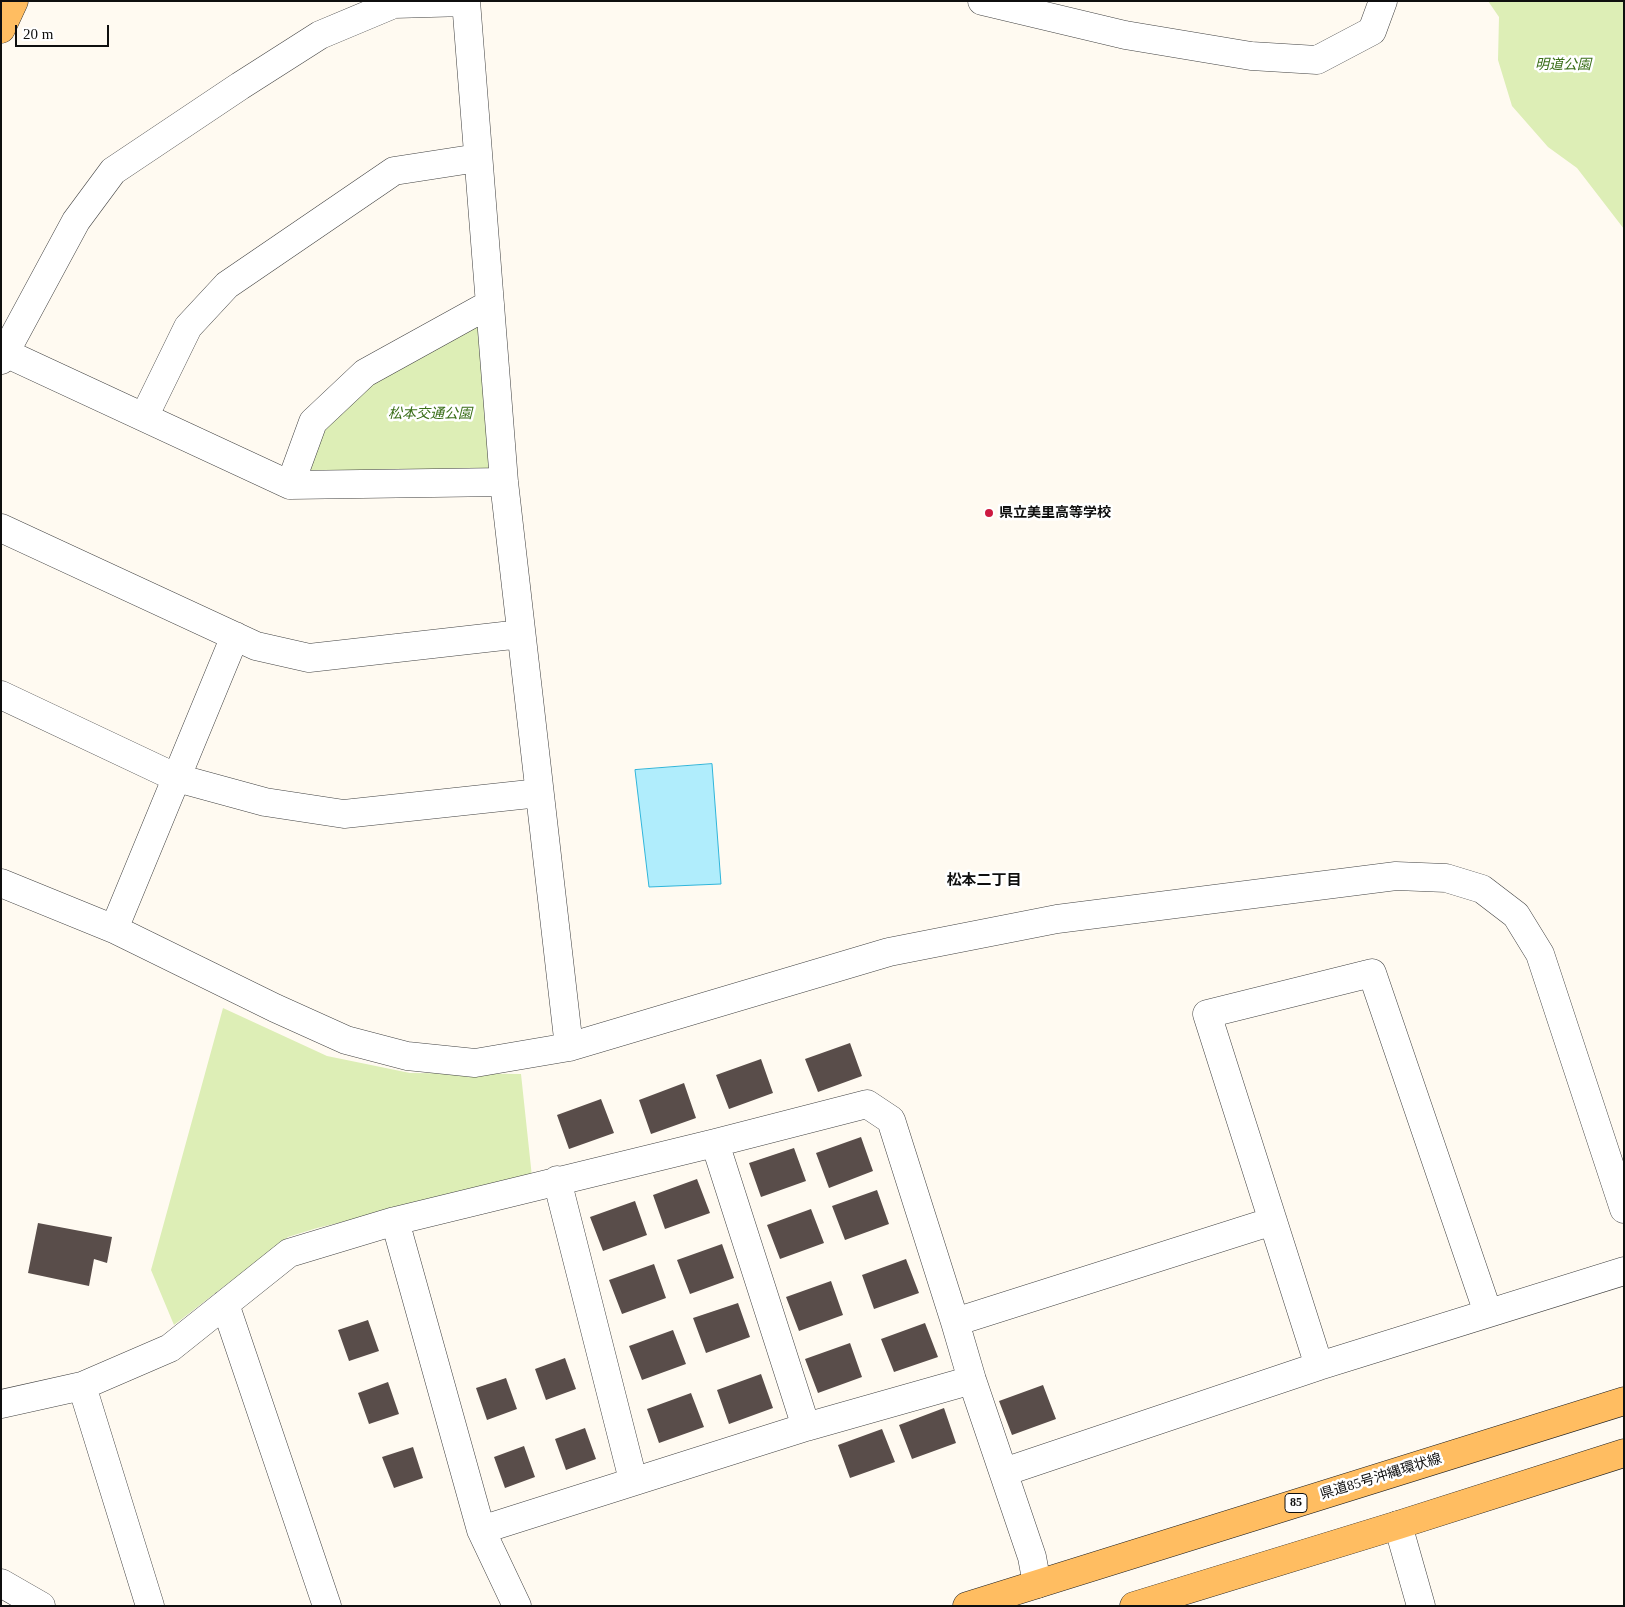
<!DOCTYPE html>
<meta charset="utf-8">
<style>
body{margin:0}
#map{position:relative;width:1625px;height:1607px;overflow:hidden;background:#fffaf1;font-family:"Times New Roman",serif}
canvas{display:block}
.frame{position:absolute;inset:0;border:2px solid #0f0f0f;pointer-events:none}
.scale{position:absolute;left:15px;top:25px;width:94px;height:22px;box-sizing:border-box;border:2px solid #0f0f0f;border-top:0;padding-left:6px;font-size:15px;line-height:18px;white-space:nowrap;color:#0f0f0f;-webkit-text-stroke:4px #fff;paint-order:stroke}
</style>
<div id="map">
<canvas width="1625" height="1607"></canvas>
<div class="frame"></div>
<div class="scale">20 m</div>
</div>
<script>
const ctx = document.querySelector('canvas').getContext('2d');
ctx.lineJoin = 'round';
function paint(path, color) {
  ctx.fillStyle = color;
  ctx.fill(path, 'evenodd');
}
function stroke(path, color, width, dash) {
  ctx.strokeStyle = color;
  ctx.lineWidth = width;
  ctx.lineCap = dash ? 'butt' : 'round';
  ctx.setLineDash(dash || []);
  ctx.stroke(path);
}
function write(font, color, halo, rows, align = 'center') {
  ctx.font = font + ' "Times New Roman","Noto Sans JP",serif';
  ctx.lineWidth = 5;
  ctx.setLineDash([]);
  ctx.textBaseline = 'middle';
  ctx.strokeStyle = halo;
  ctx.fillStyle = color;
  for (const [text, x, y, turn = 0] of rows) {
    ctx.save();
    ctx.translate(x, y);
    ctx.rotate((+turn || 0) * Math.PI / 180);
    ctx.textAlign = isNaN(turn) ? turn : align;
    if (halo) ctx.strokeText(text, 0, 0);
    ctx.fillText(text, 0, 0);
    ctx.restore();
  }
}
const green = new Path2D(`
 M1488 1H1624V229L1577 168 1548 147 1512 106 1498 60 1499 17Z
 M490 304 504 482 290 485 313 422Z
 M223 1008 327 1056 410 1073 521 1074 532 1177 317 1228 288 1237 174 1325 151 1270Z`);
const water = new Path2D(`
 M712 764 721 884 649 887 635 770Z`);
const building = new Path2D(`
 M850 1043 862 1076 818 1092 805 1059Z
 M761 1059 773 1093 729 1109 716 1075Z
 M684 1083 696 1118 651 1134 639 1100Z
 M601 1099 614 1133 569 1149 557 1115Z
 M861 1137 873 1171 829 1188 816 1153Z
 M794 1148 806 1181 761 1197 749 1163Z
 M697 1179 710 1213 665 1229 653 1195Z
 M877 1190 889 1224 845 1240 832 1206Z
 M635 1201 647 1235 603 1251 590 1217Z
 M811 1209 824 1243 780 1259 767 1225Z
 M38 1223 112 1237 107 1263 94 1259 89 1286 28 1273Z
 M722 1244 734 1278 690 1294 677 1260Z
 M906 1259 919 1293 874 1309 862 1275Z
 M654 1264 666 1298 622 1314 609 1280Z
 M831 1281 843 1315 799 1331 786 1297Z
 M738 1303 750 1337 706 1353 693 1318Z
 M368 1320 379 1351 349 1361 338 1330Z
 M925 1323 938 1357 894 1372 881 1339Z
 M673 1330 686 1364 642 1380 629 1346Z
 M850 1343 862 1377 818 1393 805 1359Z
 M565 1358 576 1389 546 1400 535 1369Z
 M761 1374 773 1408 729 1424 717 1390Z
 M506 1378 517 1409 487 1420 476 1388Z
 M388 1382 399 1414 369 1424 358 1393Z
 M1043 1385 1056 1419 1012 1435 999 1401Z
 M691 1393 704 1427 659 1443 647 1409Z
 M944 1408 956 1443 912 1459 899 1425Z
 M585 1428 596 1459 566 1470 555 1439Z
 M882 1429 895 1462 850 1478 838 1445Z
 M524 1446 535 1477 505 1488 494 1457Z
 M413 1447 423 1478 394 1488 382 1457Z`);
const minor = new Path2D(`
 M466 1 504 482 569 1047
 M982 1 1125 35 1251 56 1317 60 1372 31 1383 1
 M1 351 290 485 504 482
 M1 360 76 221 113 171 240 86 320 35 394 4 466 2
 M144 417 188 327 227 285 394 171 478 158
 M290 485 313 422 365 373 490 304
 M1 528 256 646 309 658 521 634
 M1 695 177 778 265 802 344 814 539 793
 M1 883 114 929 275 1008 346 1040 407 1056 475 1063 569 1047 889 952 1057 919 1396 876 1446 878 1482 889 1516 915 1540 954 1624 1209
 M114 929 235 636
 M715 1143 806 1427
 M557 1180 633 1480
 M395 1221 481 1530 517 1606
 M225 1304 327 1606
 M955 1322 1273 1221
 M1319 1366 1207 1014 1372 973 1488 1313
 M82 1386 150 1606
 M1 1404 82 1386 170 1348 289 1253 395 1221 715 1143 867 1104 891 1120 955 1322 972 1380 1032 1557 1037 1584
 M1004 1472 1319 1366 1624 1271
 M1398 1525 1421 1606
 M481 1530 806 1427 972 1380
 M1 1583 41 1606`);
const major = new Path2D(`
 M1 29 14 1
 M967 1606 1624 1401
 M1134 1606 1398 1525 1624 1453`);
const markers = [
 [989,513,5,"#cd1941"]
];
const shields = [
 [1296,1503,22]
];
const shieldNames = [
 ["85",1296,1503]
];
const parkNames = [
 ["明道公園",1563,65],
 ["松本交通公園",430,414]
];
const poiNames = [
 ["県立美里高等学校",999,513]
];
const streetNames = [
 ["県道85号沖縄環状線",1381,1477,-17]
];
const neighbourhoodNames = [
 ["松本二丁目",984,881]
];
paint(green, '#ddeeb6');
paint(water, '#b0edfc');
stroke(water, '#30b5da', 1);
paint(building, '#594d4a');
stroke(minor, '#424242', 29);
stroke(major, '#202020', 29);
stroke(minor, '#fff', 28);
stroke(major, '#ffbd61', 28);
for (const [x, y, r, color] of markers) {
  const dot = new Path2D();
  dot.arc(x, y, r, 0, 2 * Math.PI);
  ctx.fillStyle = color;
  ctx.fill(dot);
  stroke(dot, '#fff', 2);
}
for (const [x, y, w] of shields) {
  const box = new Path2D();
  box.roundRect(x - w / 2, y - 9.5, w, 19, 4);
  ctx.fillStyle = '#fff';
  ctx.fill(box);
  stroke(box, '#0f0f0f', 1);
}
write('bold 12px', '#0f0f0f', null, shieldNames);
write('italic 14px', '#396e18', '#fff', parkNames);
write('bold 14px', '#0f0f0f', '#fff', poiNames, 'left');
write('14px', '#0f0f0f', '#fff', streetNames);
write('bold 15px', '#0f0f0f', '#fff', neighbourhoodNames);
</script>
